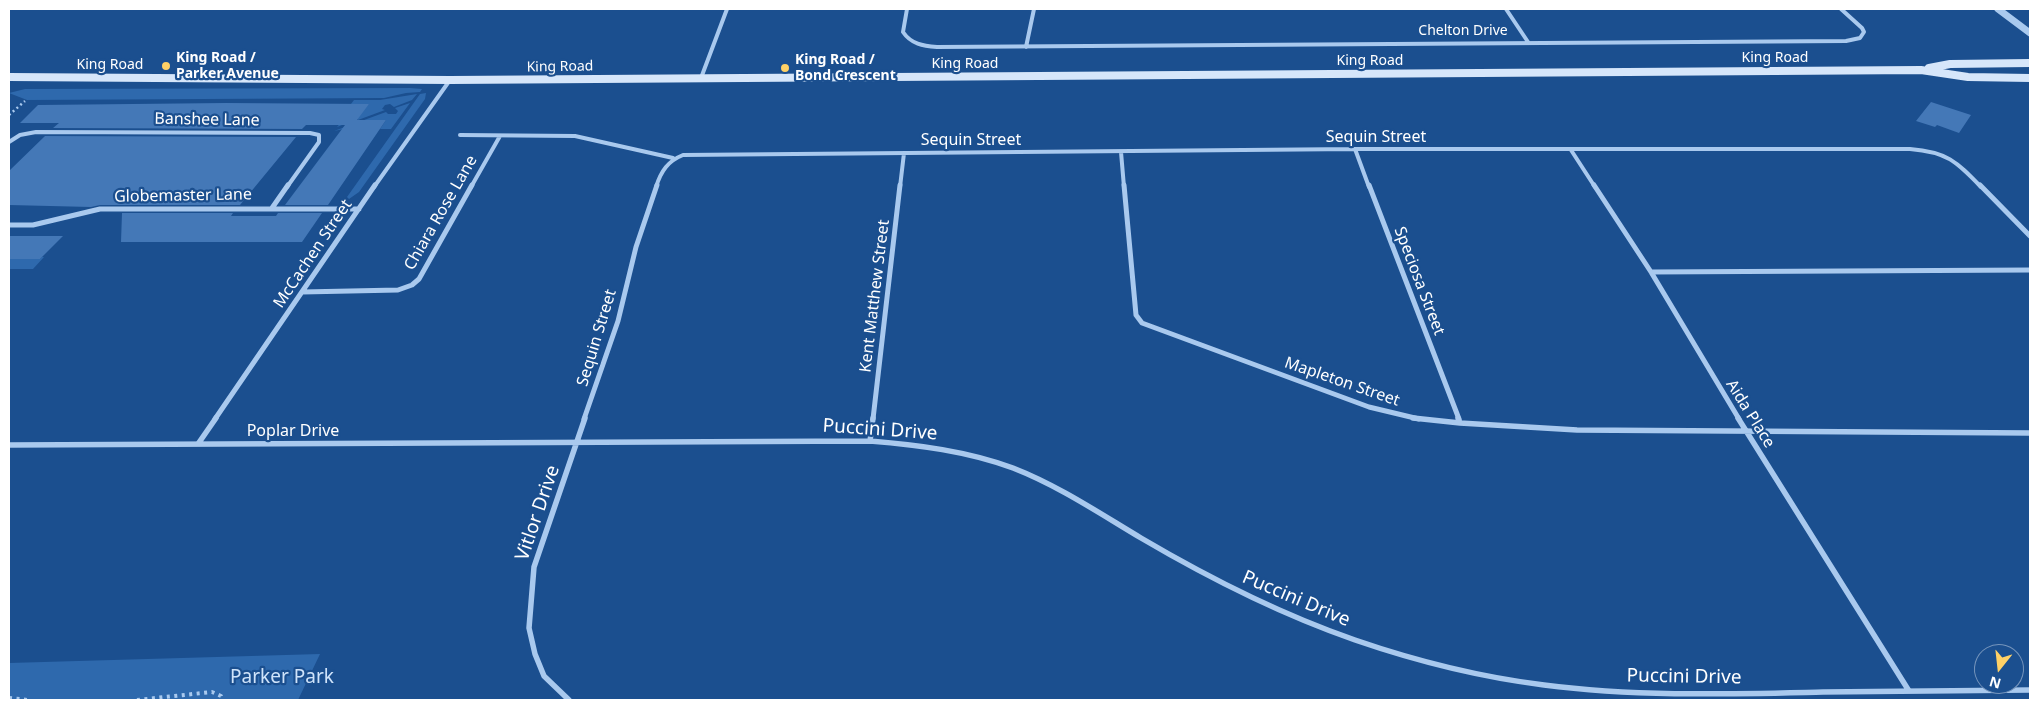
<!DOCTYPE html>
<style>
body{margin:0}
#map{position:relative;width:2039px;height:709px;overflow:hidden;background:#1b4f8f;font-family:"Noto Sans",sans-serif}
canvas{display:block}
.frame{position:absolute;inset:0;border:10px solid #fff;pointer-events:none}
.north{position:absolute;left:1974px;top:644px;width:50px;height:50px;box-sizing:border-box;background:#1b4f8f;border:1px solid #7695bc;border-radius:50%;rotate:196deg;font-size:14px;font-weight:700;line-height:20px;text-align:center;color:#fff}
.north::after{content:'';display:block;margin:auto;width:18px;height:22px;background:#ffd166;clip-path:polygon(50% 0,100% 100%,50% 72%,0 100%)}
</style>
<div id="map">
<canvas width="2039" height="709"></canvas>
<div class="frame"></div>
<div class="north">N</div>
</div>
<script>
const ctx = document.querySelector('canvas').getContext('2d');
ctx.lineJoin = 'round';
function paint(path, color) {
  ctx.fillStyle = color;
  ctx.fill(path, 'evenodd');
}
function stroke(path, color, width, dash) {
  ctx.strokeStyle = color;
  ctx.lineWidth = width;
  ctx.lineCap = dash ? 'butt' : 'round';
  ctx.setLineDash(dash || []);
  ctx.stroke(path);
}
function write(font, color, halo, rows, align = 'center') {
  ctx.font = font + ' "Noto Sans",sans-serif';
  ctx.lineWidth = 4.5;
  ctx.setLineDash([]);
  ctx.textBaseline = 'middle';
  ctx.strokeStyle = halo;
  ctx.fillStyle = color;
  for (const [text, x, y, turn = 0] of rows) {
    ctx.save();
    ctx.translate(x, y);
    ctx.rotate((+turn || 0) * Math.PI / 180);
    ctx.textAlign = isNaN(turn) ? turn : align;
    if (halo) ctx.strokeText(text, 0, 0);
    ctx.fillText(text, 0, 0);
    ctx.restore();
  }
}
const green = new Path2D(`
 M410 88 422 89 420 92 406 93 384 98 27 100 9 93 25 89Z
 M426 93 425 99 359 192 349 199 347 197 420 94Z
 M417 94 412 100 394 107 390 104 385 105 382 109 385 110 358 120 357 119 337 127 344 119 369 104H351L354 100H380Z
 M410 103 391 129H380L386 120 334 131 386 112 388 114H396L398 111 395 108Z
 M42 257H44L33 269H9V259H40Z
 M320 654 298 700H9V663Z`);
const building = new Path2D(`
 M1931 102 1971 115 1959 133 1937 125 1935 127 1916 121Z
 M226 103 369 104 357 120H386L328 205H285L345 125H306L302 129 53 128 59 123H20L38 105Z
 M45 136 296 137 240 205H100L91 207 9 205V171Z
 M122 213H233L231 216H276L278 213H322L302 242H121Z
 M9 236H63L40 259H9Z`);
const pathFar1 = new Path2D(`
 M9 115 25 101`);
const path = new Path2D(`
 M9 698 28 700
 M137 700 212 692 221 696 222 700`);
const minorFar2 = new Path2D(`
 M907 9 903 32C911 44 923 46 937 47L1846 41 1860 38 1864 32 1862 28 1841 9
 M1506 9 1528 42
 M1026 47 1034 9
 M701 78 727 9
 M460 135 575 136 673 158
 M9 142 20 135 36 132 310 133 319 135V142L287 187
 M1355 149 1369 187
 M1571 150 1595 187
 M1121 152 1124 187
 M374 187 450 80
 M471 187 500 136
 M656 187C661 171 668 161 683 155L1355 149H1910C1947 152 1956 161 1981 187
 M900 187 904 153`);
const minorFar1 = new Path2D(`
 M1124 185 1136 315 1142 323 1369 407 1419 419
 M1369 185 1459 419
 M1594 185 1651 272 1739 419
 M1980 185 2030 236
 M272 208 288 185
 M9 225H33L100 209H359
 M1651 272 2030 270
 M302 292 398 290 412 285 419 279 472 185
 M215 419 375 185
 M584 419 618 321 636 247 657 185
 M873 419 900 185`);
const minor = new Path2D(`
 M1413 418 1460 423 1577 430 2030 433
 M1458 418 1460 423
 M1738 418 1909 691
 M870 441 873 418
 M198 444 216 418
 M9 445 870 441C918 445 967 451 1013 468 1059 486 1099 513 1141 538 1209 578 1280 614 1355 640 1416 661 1480 677 1544 685 1636 697 1730 694 1823 692 1892 691 1961 691 2030 690
 M569 700 544 676 535 654 529 628 534 567 585 418`);
const tertiary = new Path2D(`
 M1998 9 2030 33`);
const secondary = new Path2D(`
 M1929 68 1950 64 2030 63
 M9 77 450 80 1921 70 1968 77 2030 78`);
const markers = [
 [166,66,5,"#ffd166"],
 [785,68,5,"#ffd166"]
];
const farStreetnames = [
 ["Chelton Drive",1463,31],
 ["King Road",1775,58],
 ["King Road",1370,61],
 ["King Road",965,64],
 ["King Road",110,65],
 ["King Road",560,67,-1]
];
const farPoinames = [
 ["King Road /",176,58],
 ["Parker Avenue",176,74],
 ["King Road /",795,60],
 ["Bond Crescent",795,76]
];
const streetNames = [
 ["Banshee Lane",207,120,1],
 ["Sequin Street",1376,137],
 ["Sequin Street",971,140],
 ["Globemaster Lane",183,196,-1],
 ["Chiara Rose Lane",441,213,-60],
 ["McCachen Street",313,254,-56],
 ["Speciosa Street",1419,281,69],
 ["Kent Matthew Street",875,296,-83],
 ["Sequin Street",597,338,-73],
 ["Mapleton Street",1342,382,19],
 ["Aida Place",1750,414,58],
 ["Poplar Drive",293,431]
];
const nearStreetnames = [
 ["Puccini Drive",880,430,4],
 ["Vitlor Drive",538,513,-71],
 ["Puccini Drive",1296,599,23],
 ["Puccini Drive",1684,677,1]
];
const nearParknames = [
 ["Parker Park",282,678]
];
paint(green, '#2e69ad');
paint(building, '#4478b7');
stroke(pathFar1, '#a9c9ee', 2.5, [2, 3]);
stroke(path, '#a9c9ee', 4, [3, 4.5]);
stroke(minorFar2, '#a9c9ee', 4);
stroke(minorFar1, '#a9c9ee', 5);
stroke(minor, '#a9c9ee', 5.5);
stroke(tertiary, '#a9c9ee', 7);
stroke(secondary, '#d6e6fa', 8);
for (const [x, y, r, color] of markers) {
  const dot = new Path2D();
  dot.arc(x, y, r, 0, 2 * Math.PI);
  ctx.fillStyle = color;
  ctx.fill(dot);
  stroke(dot, '#1b4f8f', 2);
}
write('14px', '#fff', '#1b4f8f', farStreetnames);
write('bold 14px', '#fff', '#1b4f8f', farPoinames, 'left');
write('16px', '#fff', '#1b4f8f', streetNames);
write('19px', '#fff', '#1b4f8f', nearStreetnames);
write('19px', '#cfe3fa', '#1b4f8f', nearParknames);
</script>
